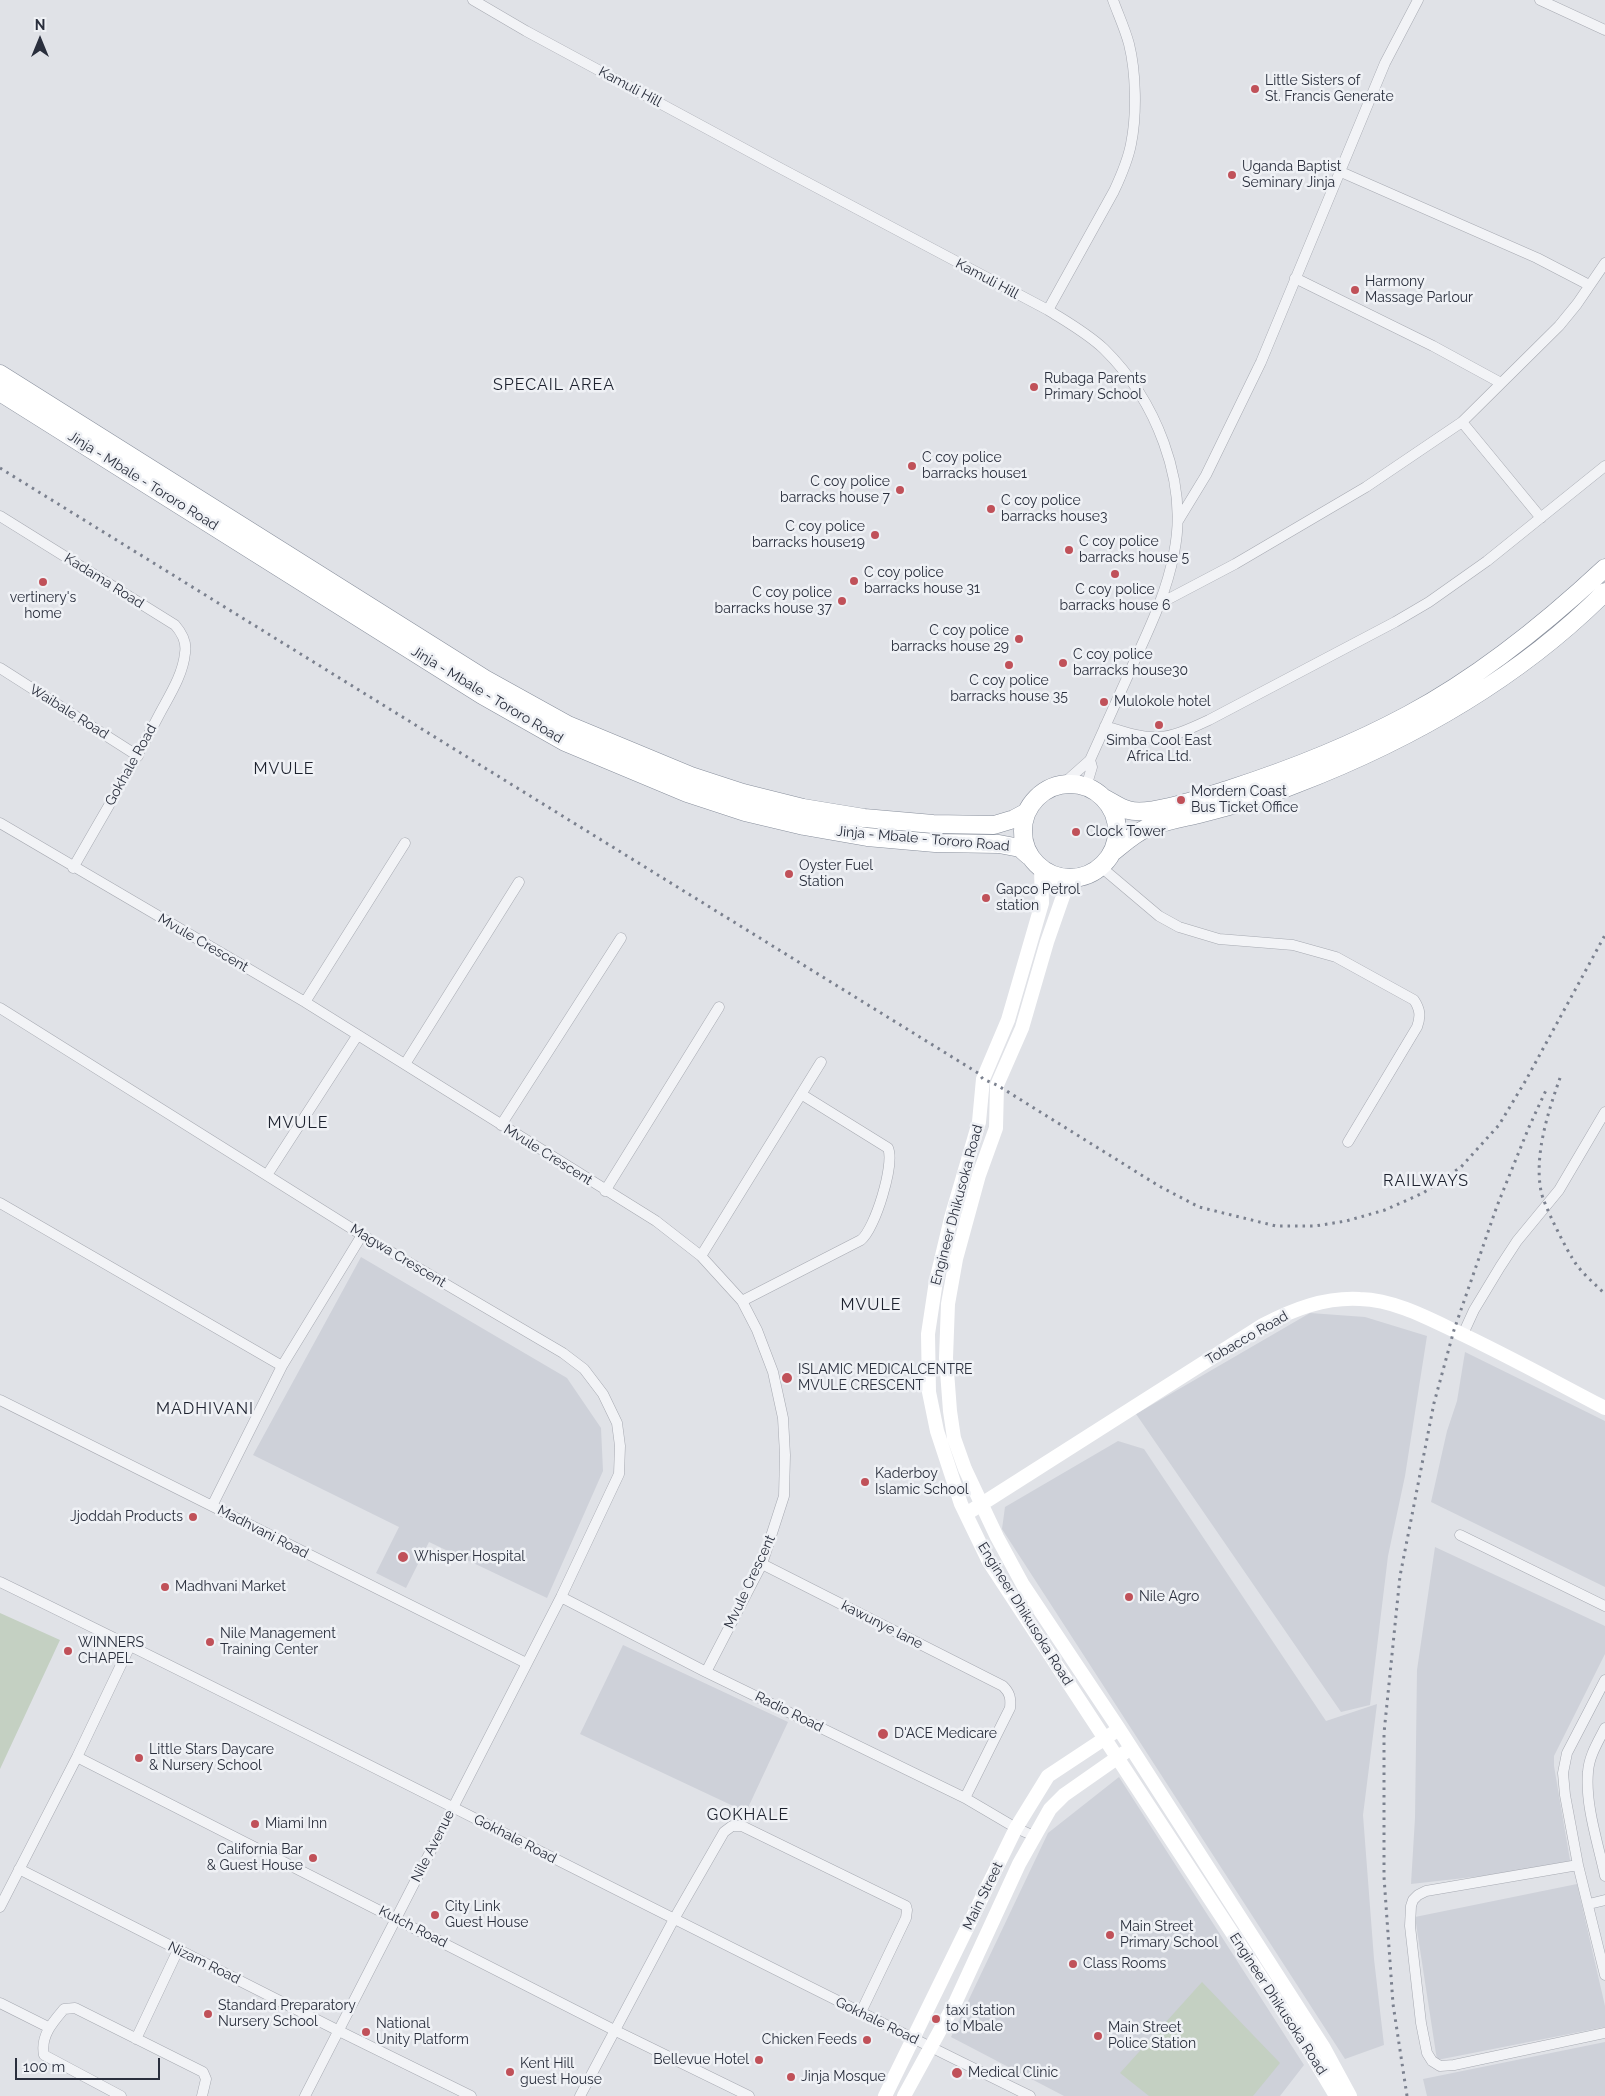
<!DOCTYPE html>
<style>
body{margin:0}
#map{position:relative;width:1605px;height:2096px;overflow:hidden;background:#e0e2e7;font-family:Raleway,sans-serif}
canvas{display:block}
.north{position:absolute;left:15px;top:15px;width:50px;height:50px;-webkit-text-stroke:4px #eff1f5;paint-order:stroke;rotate:0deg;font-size:14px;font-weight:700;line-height:20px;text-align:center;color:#2a2f3d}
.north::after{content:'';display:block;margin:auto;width:18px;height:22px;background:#2a2f3d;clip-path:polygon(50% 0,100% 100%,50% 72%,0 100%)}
.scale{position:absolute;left:15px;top:2058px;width:145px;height:22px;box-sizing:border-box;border:2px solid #2a2f3d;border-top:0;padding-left:6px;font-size:15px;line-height:18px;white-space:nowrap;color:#2a2f3d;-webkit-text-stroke:4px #eff1f5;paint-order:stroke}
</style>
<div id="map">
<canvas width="1605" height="2096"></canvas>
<div class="north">N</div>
<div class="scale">100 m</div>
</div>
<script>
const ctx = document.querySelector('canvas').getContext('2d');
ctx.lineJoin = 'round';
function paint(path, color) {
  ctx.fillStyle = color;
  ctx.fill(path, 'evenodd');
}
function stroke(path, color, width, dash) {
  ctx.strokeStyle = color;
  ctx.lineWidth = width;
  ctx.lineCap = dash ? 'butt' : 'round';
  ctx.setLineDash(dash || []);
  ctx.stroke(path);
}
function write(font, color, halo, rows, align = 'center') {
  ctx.font = font + ' Raleway,sans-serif';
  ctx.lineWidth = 5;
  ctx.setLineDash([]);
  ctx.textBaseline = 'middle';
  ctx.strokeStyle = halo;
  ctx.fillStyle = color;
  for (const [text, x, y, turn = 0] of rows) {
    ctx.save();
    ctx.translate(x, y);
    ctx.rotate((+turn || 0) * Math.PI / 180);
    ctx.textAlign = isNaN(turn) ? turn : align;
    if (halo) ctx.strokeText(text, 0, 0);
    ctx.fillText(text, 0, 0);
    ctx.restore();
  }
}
const built = new Path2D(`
 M361 1257 567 1378 601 1428 603 1471 547 1598 429 1542 406 1588 376 1573 399 1527 253 1455Z
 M1310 1313 1365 1317 1427 1336 1405 1476 1388 1556 1370 1705 1341 1712 1136 1414Z
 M1465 1352 1605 1421V1587L1431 1502 1447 1431 1457 1401Z
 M1118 1441 1144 1449 1326 1721 1377 1704 1363 1815 1374 1959 1384 2045 1345 2059 1002 1529 1005 1507Z
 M1435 1547 1605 1626V1654L1554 1756V1766L1571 1866 1411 1884 1415 1818 1417 1670Z
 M623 1645 788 1722 746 1812 580 1734Z
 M1119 1777 1304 2065 1280 2096H1064L951 2037 1048 1833Z
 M1577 1884 1605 2006V2027L1437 2060 1415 1917Z
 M1605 2042V2096H1427L1423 2079Z`);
const green = new Path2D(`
 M0 1613 60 1640 0 1769Z
 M1202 1982 1280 2063 1253 2096H1149L1120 2073Z`);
const street = new Path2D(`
 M473 0 526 31 778 167 1048 310C1067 322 1087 333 1104 349 1155 399 1189 481 1174 553 1167 591 1151 625 1135 660 1120 693 1105 727 1090 760
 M1540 0 1605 30
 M1341 172 1537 258 1589 285
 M1295 278 1433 346 1501 383
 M1048 310 1114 191C1121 176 1128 160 1131 144 1137 115 1136 72 1129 44 1125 29 1118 14 1113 0
 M1462 422 1541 518
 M0 516 175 625C182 633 187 642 185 653 183 675 169 696 159 715 132 767 102 817 73 868
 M1178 521 1206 475 1261 362 1385 63 1418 0
 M1159 604 1235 564 1366 487 1462 422 1559 326 1577 304 1605 263
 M0 668 138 756
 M1105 726C1155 742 1162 742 1209 720L1395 622 1429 602 1487 561 1605 466
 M1063 784 1090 760 1092 767 1086 787
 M0 823 305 1002 656 1221 701 1256 742 1301 757 1330 773 1372 783 1418 785 1455 784 1496 762 1564 706 1672
 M1101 867 1159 916 1179 927 1219 939 1293 945 1336 957 1414 1000C1420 1009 1421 1016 1417 1027L1348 1142
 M305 1002 405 843
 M0 1008 362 1235 563 1353 584 1369 603 1394 617 1423 620 1446 619 1474 561 1597 305 2096
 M405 1064 519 882
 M501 1125 621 938
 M267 1175 357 1036
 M605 1191 719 1007
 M0 1203 282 1366
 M701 1256 821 1062
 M742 1301 861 1240C875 1229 895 1164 888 1148L801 1094
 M1463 1334 1474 1310 1500 1267 1517 1241 1559 1190 1605 1112
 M0 1400 526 1663
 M212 1506 282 1366 362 1235
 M1460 1535 1605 1606
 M762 1564 1003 1686C1010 1693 1011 1698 1010 1708L965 1798
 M0 1582C345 1750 685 1927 1030 2096
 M561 1597 706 1672 965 1798 1016 1828 1034 1836
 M1605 1680 1567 1753 1563 1773 1565 1795 1578 1865 1605 1975
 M1605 1728C1598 1742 1589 1756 1588 1772 1585 1805 1598 1843 1605 1876
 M77 1757 614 2030 749 2096
 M1578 1865 1426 1891 1418 1895 1413 1900 1411 1906 1410 1926 1421 2023 1427 2053 1432 2061 1440 2066 1454 2065 1605 2033
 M19 1869 339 2031 471 2096
 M1589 1904 1605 1900
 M0 1907 77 1757 130 1646
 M0 2003 48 2027
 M136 2039 178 1950
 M121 2096 44 2055C40 2036 53 2022 64 2009L75 2008 203 2072 206 2079 202 2096
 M580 2096 674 1919 724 1832 732 1826H742L906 1906 907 1910 906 1918 861 2012`);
const secondary = new Path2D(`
 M1041 869 1042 903 1008 1020 983 1079 979 1122 951 1218 936 1281 928 1334 929 1392 937 1431 961 1504 989 1562 1305 2044 1336 2096
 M1069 879 1047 942 1022 1028 997 1085 996 1128 979 1175 956 1259 948 1304 946 1358 950 1411 954 1438 965 1469 997 1537 1023 1585 1119 1729 1324 2048 1350 2096
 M966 1514 1263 1325C1294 1309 1325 1297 1360 1299 1393 1300 1424 1316 1453 1330 1505 1354 1555 1382 1605 1408
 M885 2096 1016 1828 1048 1776 1113 1733
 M904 2096 956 2001 1019 1864 1050 1809 1064 1795 1124 1753`);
const highway = new Path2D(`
 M0 374 485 679 568 725 691 776 743 793 803 808 864 818 933 824 994 825 1014 819 1027 812
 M0 392 482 695 565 742 687 793 745 812 804 826 867 837 935 843 999 844 1020 848 1029 856
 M1023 831a47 47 0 1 1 94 0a47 47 0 1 1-94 0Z
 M1104 798C1112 802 1120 808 1128 810 1150 817 1207 796 1230 789 1292 769 1352 745 1408 715 1481 676 1545 624 1605 568
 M1114 851C1124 843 1135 833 1147 828 1163 821 1182 818 1199 814 1231 806 1264 797 1296 784 1410 740 1518 679 1605 592`);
const rail = new Path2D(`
 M0 468 978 1073 983 1079 997 1085 1159 1186 1199 1207 1276 1226H1315L1346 1221 1385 1210 1423 1193 1461 1167 1499 1125 1526 1080 1605 935
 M1560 1078C1548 1112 1534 1155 1541 1191 1543 1204 1568 1253 1576 1264 1584 1275 1595 1284 1605 1294
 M1407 2096 1393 2004 1384 1877V1733L1400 1576 1434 1403 1454 1330 1497 1206 1529 1127 1547 1088`);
const markers = [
 [1255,89,5,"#c05159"],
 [1232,175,5,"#c05159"],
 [1355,290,5,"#c05159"],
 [1034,387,5,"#c05159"],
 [912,466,5,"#c05159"],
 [900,490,5,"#c05159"],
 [991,509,5,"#c05159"],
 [875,535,5,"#c05159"],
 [1069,550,5,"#c05159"],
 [1115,574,5,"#c05159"],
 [854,581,5,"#c05159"],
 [43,582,5,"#c05159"],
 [842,601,5,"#c05159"],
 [1019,639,5,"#c05159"],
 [1063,663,5,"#c05159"],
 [1009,665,5,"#c05159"],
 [1104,702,5,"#c05159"],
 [1159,725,5,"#c05159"],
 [1181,800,5,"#c05159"],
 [1076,832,5,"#c05159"],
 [789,874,5,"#c05159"],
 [986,898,5,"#c05159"],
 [787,1378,6,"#c05159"],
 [865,1482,5,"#c05159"],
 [193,1517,5,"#c05159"],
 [403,1557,6,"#c05159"],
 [165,1587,5,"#c05159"],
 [1129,1597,5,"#c05159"],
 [210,1642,5,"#c05159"],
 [68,1651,5,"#c05159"],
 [883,1734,6,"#c05159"],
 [139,1758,5,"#c05159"],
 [255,1824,5,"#c05159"],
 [313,1858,5,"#c05159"],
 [435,1915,5,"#c05159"],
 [1110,1935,5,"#c05159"],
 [1073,1964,5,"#c05159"],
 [208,2014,5,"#c05159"],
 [936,2019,5,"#c05159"],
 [366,2032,5,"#c05159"],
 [1098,2036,5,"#c05159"],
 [867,2040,5,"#c05159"],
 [759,2060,5,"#c05159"],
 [510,2072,5,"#c05159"],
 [957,2073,6,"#c05159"],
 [791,2077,5,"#c05159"]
];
const poiNames = [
 ["Little Sisters of",1265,81],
 ["St. Francis Generate",1265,97],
 ["Uganda Baptist",1242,167],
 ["Seminary Jinja",1242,183],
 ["Harmony",1365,282],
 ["Massage Parlour",1365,298],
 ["Rubaga Parents",1044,379],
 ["Primary School",1044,395],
 ["C coy police",922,458],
 ["barracks house1",922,474],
 ["C coy police",890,482,"right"],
 ["barracks house 7",890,498,"right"],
 ["C coy police",1001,501],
 ["barracks house3",1001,517],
 ["C coy police",865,527,"right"],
 ["barracks house19",865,543,"right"],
 ["C coy police",1079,542],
 ["barracks house 5",1079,558],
 ["C coy police",864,573],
 ["barracks house 31",864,589],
 ["C coy police",1115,590,"center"],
 ["barracks house 6",1115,606,"center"],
 ["C coy police",832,593,"right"],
 ["barracks house 37",832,609,"right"],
 ["vertinery's",43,598,"center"],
 ["home",43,614,"center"],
 ["C coy police",1009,631,"right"],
 ["barracks house 29",1009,647,"right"],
 ["C coy police",1073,655],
 ["barracks house30",1073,671],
 ["C coy police",1009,681,"center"],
 ["barracks house 35",1009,697,"center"],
 ["Mulokole hotel",1114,702],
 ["Simba Cool East",1159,741,"center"],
 ["Africa Ltd.",1159,757,"center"],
 ["Mordern Coast",1191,792],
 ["Bus Ticket Office",1191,808],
 ["Clock Tower",1086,832],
 ["Oyster Fuel",799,866],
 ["Station",799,882],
 ["Gapco Petrol",996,890],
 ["station",996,906],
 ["ISLAMIC MEDICALCENTRE",798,1370],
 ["MVULE CRESCENT",798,1386],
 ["Kaderboy",875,1474],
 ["Islamic School",875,1490],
 ["Jjoddah Products",183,1517,"right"],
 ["Whisper Hospital",414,1557],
 ["Madhvani Market",175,1587],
 ["Nile Agro",1139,1597],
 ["Nile Management",220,1634],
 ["Training Center",220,1650],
 ["WINNERS",78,1643],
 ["CHAPEL",78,1659],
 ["D'ACE Medicare",894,1734],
 ["Little Stars Daycare",149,1750],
 ["& Nursery School",149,1766],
 ["Miami Inn",265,1824],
 ["California Bar",303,1850,"right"],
 ["& Guest House",303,1866,"right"],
 ["City Link",445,1907],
 ["Guest House",445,1923],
 ["Main Street",1120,1927],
 ["Primary School",1120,1943],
 ["Class Rooms",1083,1964],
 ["Standard Preparatory",218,2006],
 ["Nursery School",218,2022],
 ["taxi station",946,2011],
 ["to Mbale",946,2027],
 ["National",376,2024],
 ["Unity Platform",376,2040],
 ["Main Street",1108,2028],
 ["Police Station",1108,2044],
 ["Chicken Feeds",857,2040,"right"],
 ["Bellevue Hotel",749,2060,"right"],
 ["Kent Hill",520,2064],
 ["guest House",520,2080],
 ["Medical Clinic",968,2073],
 ["Jinja Mosque",801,2077]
];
const streetNames = [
 ["Kamuli Hill",630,87,28],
 ["Kamuli Hill",987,279,28],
 ["Jinja - Mbale - Tororo Road",143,481,32],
 ["Kadama Road",104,581,32],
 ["Jinja - Mbale - Tororo Road",487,695,31],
 ["Waibale Road",69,712,32],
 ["Gokhale Road",131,765,-61],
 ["Jinja - Mbale - Tororo Road",923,839,5],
 ["Mvule Crescent",203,943,30],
 ["Mvule Crescent",548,1155,32],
 ["Engineer Dhikusoka Road",957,1205,-75],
 ["Magwa Crescent",398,1256,31],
 ["Tobacco Road",1247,1338,-30],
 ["Madhvani Road",263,1532,27],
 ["Mvule Crescent",750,1582,-65],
 ["Engineer Dhikusoka Road",1025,1614,58],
 ["kawunye lane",882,1625,27],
 ["Radio Road",789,1712,26],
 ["Gokhale Road",515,1839,27],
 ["Nile Avenue",433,1846,-63],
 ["Main Street",983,1896,-64],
 ["Kutch Road",413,1927,27],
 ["Nizam Road",204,1963,26],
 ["Engineer Dhikusoka Road",1278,2004,57],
 ["Gokhale Road",877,2021,26]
];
const quarterNames = [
 ["SPECAIL AREA",554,385],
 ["MVULE",284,769],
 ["MVULE",298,1123],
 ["RAILWAYS",1426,1181],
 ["MVULE",871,1305],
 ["MADHIVANI",205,1409],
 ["GOKHALE",748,1815]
];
paint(built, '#ced1d9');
paint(green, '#c4d0c2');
stroke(street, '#a6a9b1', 11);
stroke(highway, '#888f9c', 19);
stroke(street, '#f2f3f6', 10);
stroke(secondary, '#fff', 14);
stroke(highway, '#fff', 18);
stroke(rail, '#7b818f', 3, [2.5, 5]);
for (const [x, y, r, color] of markers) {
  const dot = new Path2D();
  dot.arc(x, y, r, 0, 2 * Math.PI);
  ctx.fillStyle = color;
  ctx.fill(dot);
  stroke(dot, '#eff1f5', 2);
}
write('14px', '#2a2f3d', '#eff1f5', poiNames, 'left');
write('14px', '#2a2f3d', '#eff1f5', streetNames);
ctx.letterSpacing = '1px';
write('16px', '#1c212e', '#eff1f5', quarterNames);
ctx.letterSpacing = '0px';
</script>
